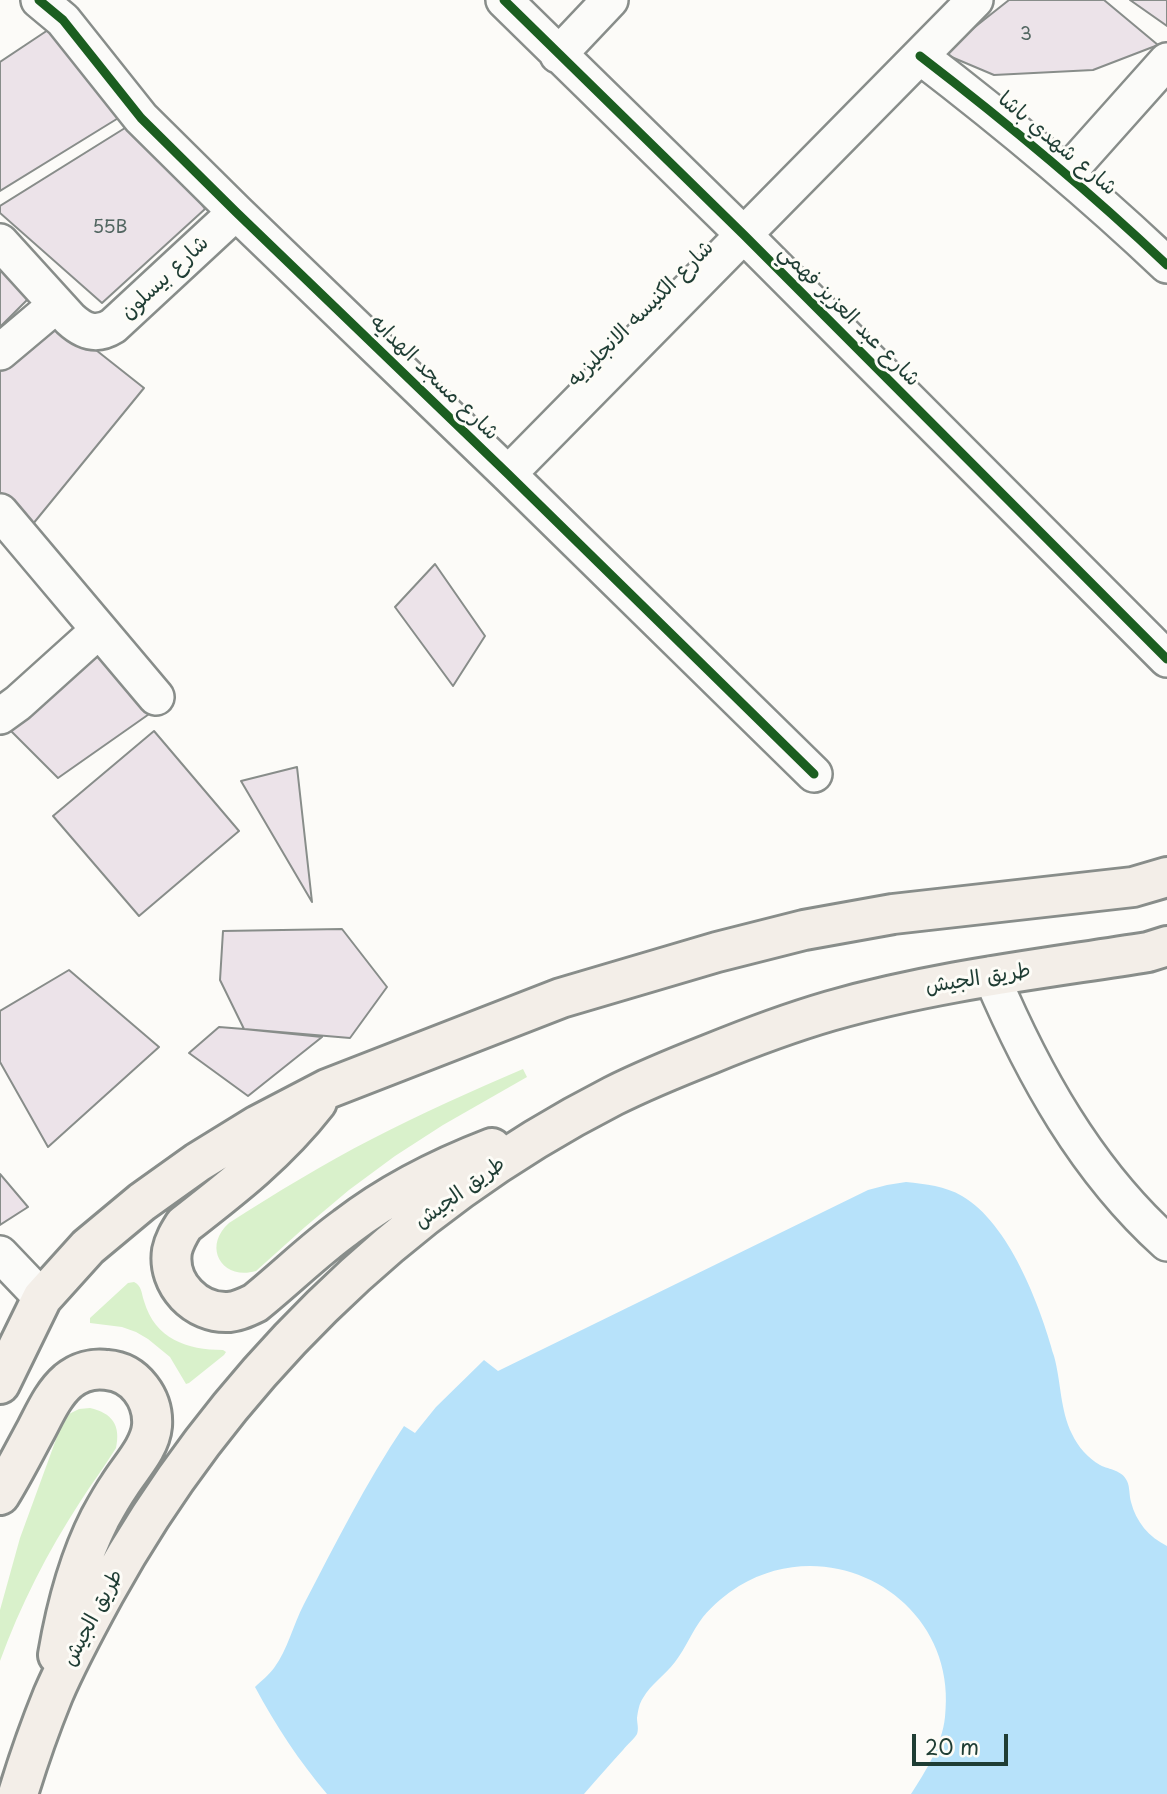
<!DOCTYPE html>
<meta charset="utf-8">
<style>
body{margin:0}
#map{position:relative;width:1167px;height:1794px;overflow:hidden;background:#fcfbf8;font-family:"Playpen Sans",sans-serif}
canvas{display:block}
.scale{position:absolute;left:912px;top:1734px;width:96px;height:32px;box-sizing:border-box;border:4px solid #1f3d34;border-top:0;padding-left:9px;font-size:21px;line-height:24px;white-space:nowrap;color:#1f3d34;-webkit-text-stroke:5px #fdfcf7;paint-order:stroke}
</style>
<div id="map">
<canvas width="1167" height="1794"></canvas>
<div class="scale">20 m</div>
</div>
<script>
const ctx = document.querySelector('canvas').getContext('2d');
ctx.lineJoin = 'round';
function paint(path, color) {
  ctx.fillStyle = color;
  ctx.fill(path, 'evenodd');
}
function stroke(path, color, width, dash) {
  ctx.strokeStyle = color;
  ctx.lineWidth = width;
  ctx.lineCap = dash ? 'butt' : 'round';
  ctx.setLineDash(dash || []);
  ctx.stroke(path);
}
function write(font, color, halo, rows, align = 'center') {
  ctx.font = font + ' "Playpen Sans","Playpen Sans Arabic",sans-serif';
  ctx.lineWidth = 6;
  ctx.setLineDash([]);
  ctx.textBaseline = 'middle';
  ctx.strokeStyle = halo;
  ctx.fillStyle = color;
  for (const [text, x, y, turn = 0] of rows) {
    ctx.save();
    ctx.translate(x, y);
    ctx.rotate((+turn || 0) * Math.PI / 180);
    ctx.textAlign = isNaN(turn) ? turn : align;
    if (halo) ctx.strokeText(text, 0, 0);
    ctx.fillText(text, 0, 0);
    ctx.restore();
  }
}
const green = new Path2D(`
 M523 1069 527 1077 443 1125 395 1156 349 1190 305 1227 256 1271C222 1281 202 1247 229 1223 276 1193 323 1164 372 1139 422 1113 472 1091 523 1069Z
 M134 1282C142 1286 141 1292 144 1301 155 1339 187 1350 223 1350L226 1352 224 1355 189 1383 186 1384 170 1357 148 1339 136 1332 122 1327 90 1323V1318L128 1283Z
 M90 1408C112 1413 121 1425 116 1448 105 1466 92 1483 80 1502 48 1551 20 1606 0 1661V1610L20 1538 39 1486 62 1423 69 1414 79 1409Z`);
const water = new Path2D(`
 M906 1182C926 1184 945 1186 962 1196 1009 1223 1040 1305 1054 1356 1061 1381 1060 1410 1072 1434 1078 1447 1088 1458 1100 1465 1110 1470 1122 1470 1127 1481 1130 1487 1129 1495 1131 1502 1136 1522 1149 1537 1167 1546V1794H911C926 1771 942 1745 945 1717 959 1603 835 1528 739 1586 726 1594 713 1605 703 1617 692 1631 686 1648 675 1662 665 1675 651 1684 643 1698 639 1704 638 1711 637 1718 637 1723 639 1729 637 1734 634 1739 627 1745 623 1750 610 1764 597 1779 584 1794H327C299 1761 276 1726 255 1687 261 1681 269 1675 274 1668 288 1649 293 1625 304 1604 336 1543 365 1484 404 1426L415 1433 436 1407 484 1360 498 1371 868 1190 887 1185Z`);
const building = new Path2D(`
 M1009 0H1104L1158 45 1093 70 994 75 942 53Z
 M1130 0H1167V26Z
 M63 20 120 117 0 191V62Z
 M141 118 205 209 102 303 0 213V206Z
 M0 242 40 287 0 327Z
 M58 320 144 388 28 530 0 497V369Z
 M435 564 485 636 453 686 395 607Z
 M99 644 152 712 58 778 1 721Z
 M154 731 239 831 139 916 53 816Z
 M297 767 312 902 241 781Z
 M342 929 387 987 350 1038 244 1029 220 980 223 931Z
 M69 970 159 1047 48 1147 0 1062V1011Z
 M219 1027 244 1029 322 1037 248 1096 189 1053Z
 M0 1174 28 1207 0 1225Z`);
const minor = new Path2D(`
 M39 0 63 20 141 118 236 212 508 474 814 774
 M504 0 744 235 1167 659
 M558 55 610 0
 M920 56C1006 122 1088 190 1167 265
 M1067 173 1167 61
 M0 242 70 319C84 332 97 336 113 326L236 212
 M0 352 56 305
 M508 474 975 0
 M0 512 156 697
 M0 716 18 703 99 630
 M991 975C1033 1074 1086 1170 1167 1243
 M0 1254 42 1298`);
const highway = new Path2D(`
 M317 1102C278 1152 233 1187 184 1225 179 1233 174 1241 172 1251 167 1284 196 1314 229 1312 239 1311 247 1307 255 1303 286 1278 314 1250 346 1227 390 1193 440 1168 492 1148
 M0 1384 42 1298 88 1247 142 1202 198 1162 258 1125 327 1089 561 998 717 952 804 930 893 914 1133 887 1167 877
 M0 1495C13 1474 24 1452 36 1430 45 1413 53 1394 68 1381 79 1372 93 1368 107 1370 135 1372 154 1399 152 1426 150 1448 130 1468 119 1486 112 1496 106 1507 100 1518 78 1561 66 1608 58 1655
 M18 1794C28 1761 40 1727 53 1695 68 1660 86 1627 104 1594 220 1383 399 1205 613 1096 645 1080 677 1067 710 1054 749 1038 789 1023 830 1011 935 981 1041 969 1148 952L1167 946`);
const cycleway = new Path2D(`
 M39 0 63 20 141 118 236 212 508 474 814 774
 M504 0 744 235 1167 659
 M920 56C1006 122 1088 190 1167 265`);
const numberNames = [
 ["3",1026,35],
 ["55B",110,228]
];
const streetNames = [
 ["شارع شهدي باشا",1057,144,40],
 ["شارع بيسلون",165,278,-43],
 ["شارع الكنيسه الانجليزيه",641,314,-45],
 ["شارع عبد العزيز فهمي",849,316,45],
 ["شارع مسجد الهدايه",434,378,44],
 ["طريق الجيش",978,979,-9],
 ["طريق الجيش",460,1193,-36],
 ["طريق الجيش",93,1618,-62]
];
paint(green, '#d9f1cb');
paint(water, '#b7e2fa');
paint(building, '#ece3e9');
stroke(building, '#888d8a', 2);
stroke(minor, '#888d8a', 40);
stroke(highway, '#888d8a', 44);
stroke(minor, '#fbfbf9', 35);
stroke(highway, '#f3eee8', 38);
stroke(cycleway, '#1b5e20', 9);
write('18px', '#526661', null, numberNames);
write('21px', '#1f3d34', '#fdfcf7', streetNames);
</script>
